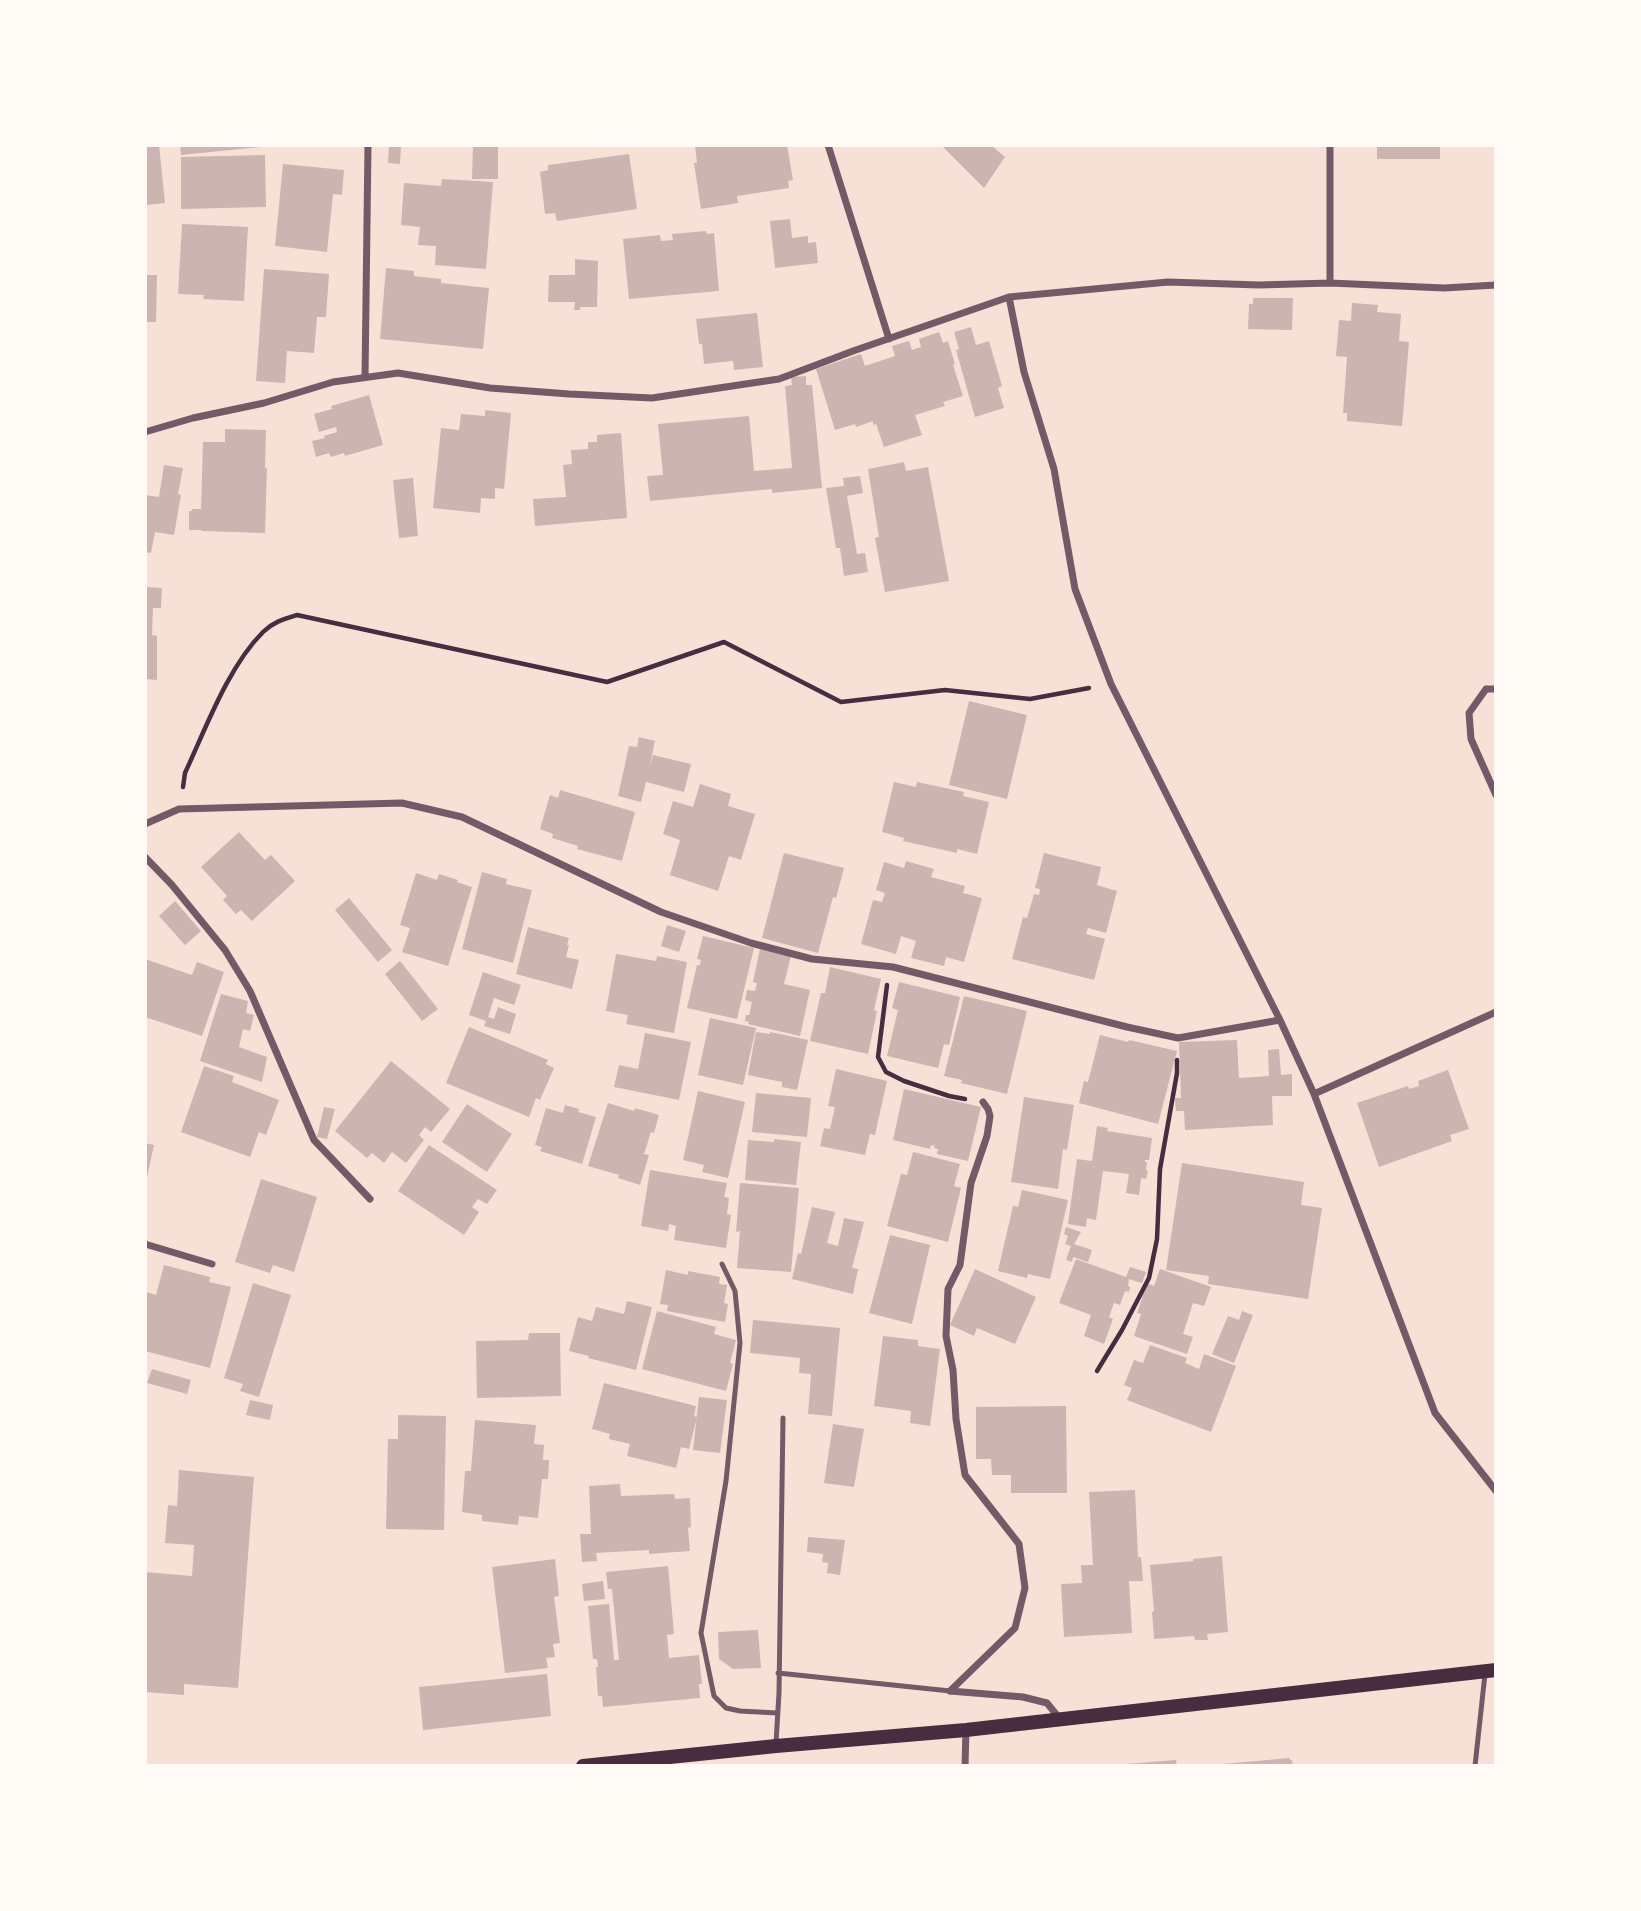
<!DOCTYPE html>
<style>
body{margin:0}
#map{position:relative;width:1641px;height:1911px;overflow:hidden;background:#f7e1d7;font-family:"IBM Plex Serif",serif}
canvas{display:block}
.frame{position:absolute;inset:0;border:147px solid #fffaf5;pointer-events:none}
</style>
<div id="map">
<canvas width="1641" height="1911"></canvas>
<div class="frame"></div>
</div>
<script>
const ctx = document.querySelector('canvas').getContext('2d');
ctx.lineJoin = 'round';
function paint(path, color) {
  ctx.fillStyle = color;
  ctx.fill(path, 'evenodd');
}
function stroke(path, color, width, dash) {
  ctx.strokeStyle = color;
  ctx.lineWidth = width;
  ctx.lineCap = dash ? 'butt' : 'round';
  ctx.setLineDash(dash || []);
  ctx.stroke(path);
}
const building = new Path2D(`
 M145 145H159L165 203 145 205Z
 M180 145H260V147L181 155Z
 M389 145H401L400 164 388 163Z
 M473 145H498V179H472Z
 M695 145H787L793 180 788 181 789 188 737 196 738 203 701 209 694 163H697Z
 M941 145H991L1005 157 984 188Z
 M1377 145H1440V159H1377Z
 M629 154 637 209 557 221 555 213 545 214 540 172 548 170V165Z
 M265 155 266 207 181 209V157Z
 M283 164 344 170 342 195 333 194 327 252 275 246Z
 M442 179 493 182 486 269 435 265 436 246 418 245 420 227 401 225 404 183 441 186Z
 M790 219 792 238 808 236V243L816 242 818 263 775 268 770 221Z
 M182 224 248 227 244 301 203 299 204 295 178 294Z
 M706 231 707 234 714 233 719 291 629 299 623 239 660 235 661 241 673 240 672 234Z
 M575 259 598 261 597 307H580V310H574L575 302H548L549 275H575Z
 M386 268 414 271V276L441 279V283L489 288 483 349 380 339Z
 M264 269 329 274 326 317H317L314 353 287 351 285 383 256 381Z
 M145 275H157L156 322H145Z
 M1253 298H1293L1292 330 1248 329 1249 304H1253Z
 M1352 303 1378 305 1377 312 1401 314 1399 341 1409 342 1402 426 1347 421V413H1343L1347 357 1336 356 1339 320 1351 321Z
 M757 313 763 367 734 370 733 361 704 364 702 344H699L696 319Z
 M971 327 976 345 989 341 1002 386 998 388 1004 408 975 417 956 350 959 349 954 332Z
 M939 332 943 343 948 341 955 364 953 365 963 396 943 402 945 406 915 415 922 435 884 447 876 424 873 425V421L856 427 855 424 835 430 816 369 861 354 865 366 895 356 892 346 909 341 912 350 921 347 919 339Z
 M806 376V385H812L822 488 772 493V489L650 501 647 476 663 475 658 424 749 416 754 471 792 468 785 386 792 385 791 377Z
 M369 395 383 445 345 456 344 453 331 457 329 453 316 457 312 441 325 438 324 436 337 432 336 427 319 432 314 414 332 409 331 406Z
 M485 410 511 413 504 489 495 488V499L481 498 480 513 433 508 441 428 459 430 461 414 485 416Z
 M225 429 266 430 265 468H267L265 533 201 531 202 530H189V511H192V509H201L203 442H225Z
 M621 433 627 518 535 526 533 499 566 497 563 465 572 464 571 450 588 449V442H597V435Z
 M904 462 906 471 928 467 949 581 885 592 875 538 879 537 868 469Z
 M164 465 183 468 178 494 181 495 174 535 155 532 151 553 145 552V495L159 497Z
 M860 476 863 493 847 496 857 554 865 553 868 572 844 576 840 548H836L826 488 844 486 843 478Z
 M413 478 418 536 399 538 393 480Z
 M145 587 162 588 161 608H153L152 635 157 636V680L145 679Z
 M969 701 1027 715 1007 799 949 785Z
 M639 737 655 741 649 769 653 755 691 764 684 792 646 782 641 802 618 796 629 746 637 747Z
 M894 782 916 787 917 782 964 792 963 796 989 802 977 854 957 849V853L903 841 904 838 882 832Z
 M700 784 731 794 728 806 755 814 741 860 729 856 718 891 670 875 680 840 663 834 673 801 693 807Z
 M560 790 635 812 622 861 577 849 578 846 552 838 553 834 540 829 550 795 558 798Z
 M239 832 265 860 271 855 295 881 252 921 241 910 236 914 223 900 227 896 201 867Z
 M784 853 844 868 836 898 833 897 818 953 762 938Z
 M1044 853 1101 867 1097 885 1117 891 1106 933 1088 928 1086 934 1105 939 1094 980 1012 959 1023 917 1027 918 1034 894 1039 895 1040 889 1035 888Z
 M906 861 934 869 931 877 965 886 963 893 982 898 964 962 946 957 944 966 911 958 916 941 901 936 896 954 861 944 873 900 882 902 885 893 876 890 884 862 904 868Z
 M482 872 507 879 506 884 532 890 513 963 462 949Z
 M416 873 437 880 439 874 458 880 457 882 472 887 448 966 402 952 410 928 400 925Z
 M349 898 392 950 378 962 335 910Z
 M175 901 201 931 185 945 159 916Z
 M667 925 686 931 679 952 661 946Z
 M528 927 569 938 567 945H569L566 957 579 960 572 989 516 974Z
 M703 936 754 948 737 1019 687 1008 697 965H700L701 960 697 959Z
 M760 949 791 956 784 984 810 990 800 1036 748 1024 749 1022 745 1021 746 1015H749L752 1002 745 1000 747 990 755 991 757 983 753 982Z
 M616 954 656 961 657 956 687 962 674 1033 626 1024 628 1015 606 1011Z
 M145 959 192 975 197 962 224 972 202 1036 145 1017Z
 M400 961 438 1009 422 1021 385 974Z
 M830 967 881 979 874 1010 877 1011 868 1054 810 1041 821 993H825Z
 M483 972 521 985 514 1005 494 998 488 1017 494 1019 498 1007 516 1014 510 1034 484 1026 486 1021 469 1015Z
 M899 982 960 997 949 1045 944 1044 938 1068 887 1056 898 1010 892 1008Z
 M221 994 248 1001 246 1013 254 1015 250 1031 243 1029 239 1047 267 1057 262 1082 200 1061Z
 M964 996 1027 1011 1007 1094 961 1083 962 1080 944 1076Z
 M710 1018 756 1028 743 1085 698 1075Z
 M469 1027 548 1060 546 1064 554 1068 540 1100 536 1098 529 1117 446 1083Z
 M756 1032 770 1034V1032L808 1040 797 1090 782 1087V1082L748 1075Z
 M645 1033 691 1042 679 1100 614 1087 619 1065 638 1069Z
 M1100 1035 1128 1042 1129 1040 1177 1051 1158 1124 1079 1103 1084 1081 1088 1082Z
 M1237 1040 1239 1078 1269 1076 1268 1050 1279 1049 1281 1075 1292 1074V1096H1272L1273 1125 1185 1130 1184 1111H1176L1175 1098H1181L1179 1042Z
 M391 1061 450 1109 431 1132 425 1127 419 1135 424 1140 406 1163 392 1152 384 1163 372 1153 367 1158 335 1131Z
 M204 1066 234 1076 232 1082 279 1100 266 1135 259 1132 250 1157 181 1132Z
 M836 1069 887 1081 875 1135 870 1134 865 1155 820 1146 824 1128 830 1129 835 1107 828 1106Z
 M1448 1070 1469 1129 1450 1135 1452 1141 1379 1167 1357 1103 1408 1086 1409 1089 1419 1086 1418 1081Z
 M904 1089 981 1107 968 1161 937 1154 938 1149 934 1148 935 1146 931 1145 930 1149 893 1140Z
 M698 1091 745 1102 728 1178 702 1172 704 1165 683 1160Z
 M756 1093 811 1098 807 1137 752 1132Z
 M1024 1097 1074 1105 1067 1150 1063 1149 1058 1189 1011 1182Z
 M608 1103 634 1111 635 1108 659 1115 654 1133 651 1132 644 1154 649 1155 640 1185 618 1178 619 1175 588 1166Z
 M467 1104 512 1134 487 1172 442 1142Z
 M565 1105 579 1109 578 1112 596 1117 582 1164 540 1151 542 1147 535 1145 546 1108 563 1113Z
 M324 1107 335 1109 327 1139 317 1137Z
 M1097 1126 1108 1128 1107 1131 1152 1138 1149 1160H1145V1162H1147L1146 1170 1148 1171 1146 1179 1141 1178 1139 1195 1126 1193 1129 1174 1103 1171 1096 1220 1087 1218 1086 1227 1068 1224 1077 1159 1092 1161Z
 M774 1139 801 1142 796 1185 745 1180 748 1140 774 1142Z
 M145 1143 154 1145 146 1182H145Z
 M429 1145 497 1190 487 1204 478 1199 472 1207 479 1212 464 1235 398 1191Z
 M913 1152 960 1164 954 1186 961 1188 948 1242 887 1226 901 1174 907 1175Z
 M1182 1163 1304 1182 1301 1205 1322 1208 1308 1299 1208 1284 1209 1276 1166 1270Z
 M650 1170 727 1183 724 1197 729 1198 727 1214 731 1215 726 1248 674 1240 676 1226 669 1224 668 1231 641 1226Z
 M261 1179 317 1197 294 1272 273 1265 270 1273 235 1262Z
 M740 1183 799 1188 791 1272 737 1268 740 1231 736 1232Z
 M1022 1190 1068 1200 1050 1279 1028 1274 1027 1278 998 1271 1013 1206 1018 1207Z
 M812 1207 835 1212 827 1243 838 1246 844 1218 864 1222 852 1268 858 1269 853 1294 792 1279 798 1253 801 1254Z
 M1066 1227 1081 1232 1074 1244 1092 1250 1088 1262 1073 1257 1072 1262 1066 1260 1071 1246 1065 1244 1068 1236 1064 1234Z
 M890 1235 930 1245 912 1324 869 1313Z
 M1076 1259 1126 1277 1130 1267 1146 1272 1142 1283 1129 1279 1128 1286 1130 1287 1129 1292 1125 1291 1120 1305 1114 1303 1109 1317 1113 1319 1104 1344 1084 1336 1091 1315 1059 1303Z
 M164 1265 210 1277 209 1282 231 1287 210 1368 145 1351V1296L146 1292 156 1295Z
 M975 1269 1036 1297 1015 1344 977 1328 974 1336 950 1325Z
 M1160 1269 1211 1287 1204 1306 1193 1303 1183 1334 1193 1337 1187 1354 1134 1336 1141 1314 1137 1313 1147 1283 1154 1286Z
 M666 1270 688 1275V1271L720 1277 719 1284 727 1285 724 1303 728 1304 725 1322 667 1311 668 1305 660 1304Z
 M253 1283 291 1295 259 1397 240 1391 243 1384 224 1378Z
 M627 1301 652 1307 636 1370 588 1358 589 1356 569 1351 578 1317 592 1321 596 1307 624 1314Z
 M657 1311 716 1327 714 1334 736 1340 730 1363 733 1364 726 1391 642 1369Z
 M1242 1311 1253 1315 1234 1363 1212 1354 1228 1316 1239 1320Z
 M753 1320 840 1328 832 1416 808 1414 811 1374 799 1373 800 1358 750 1353Z
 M529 1333H560L561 1396 477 1398 476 1341 528 1340Z
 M883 1336 918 1340V1346L940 1349 930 1426 910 1423 911 1411 874 1406Z
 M1150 1345 1187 1358 1185 1363 1199 1369 1204 1354 1236 1366 1211 1432 1127 1400 1132 1388 1124 1385 1134 1360 1143 1363Z
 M152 1369 191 1380 187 1394 147 1383Z
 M604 1383 696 1406 694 1416 697 1417 689 1449 681 1447 676 1468 627 1456 630 1444 609 1439 610 1434 592 1429Z
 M699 1397 727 1400 720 1453 693 1450Z
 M250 1400 273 1405 270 1420 246 1415Z
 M1066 1406 1067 1493H1011V1475H992L991 1459H976V1407Z
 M398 1415 446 1416 444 1530 386 1529 388 1439H398Z
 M475 1420 536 1425 534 1444 544 1445 543 1460H549L548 1479H542L538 1518 519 1516 518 1525 482 1521V1515L462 1512 465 1471H471Z
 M833 1424 864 1429 854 1487 824 1483Z
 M179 1470 254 1477 238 1688 184 1684V1695L145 1692V1572L192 1576 194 1545 165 1543 168 1505 177 1506Z
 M620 1484 621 1496 674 1494 675 1499 690 1498 691 1527 688 1528 690 1551 649 1554V1550L596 1553 597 1561 582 1562 580 1534H591L589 1486Z
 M1135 1490 1138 1557H1141L1143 1581H1129L1132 1633 1064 1637 1061 1584 1082 1583 1081 1565H1093L1089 1492Z
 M808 1537 845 1540 840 1575 827 1573 828 1563 822 1562 823 1554 807 1552Z
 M1222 1556 1228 1632 1207 1634 1208 1640H1195L1194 1636 1154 1639 1152 1612 1154 1611 1150 1565 1193 1561V1559Z
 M555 1559 559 1596 554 1597 560 1643 553 1644 555 1657 546 1658 548 1668 505 1673 492 1567Z
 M668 1566 674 1634 667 1635 669 1658 699 1655 702 1684H699L700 1698 603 1707 602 1696H598L596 1667H598L597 1659H593L588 1606 609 1604 614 1660H619L612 1589H608L606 1572Z
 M603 1581 605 1599 584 1601 582 1584Z
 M758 1630 761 1668 733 1669 719 1659 718 1632Z
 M547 1674 551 1716 423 1730 419 1687Z
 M1290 1758V1760H1292L1293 1766H1223V1764Z
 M1176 1760 1177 1766H1126V1764Z`);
const path = new Path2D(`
 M183 787 185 773C206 728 228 667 263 632 273 622 284 619 297 615L607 682 724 642 841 702 945 690 1030 699 1089 688
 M887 985 878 1057 886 1072 904 1081 949 1096 965 1099
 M1097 1371 1122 1330 1149 1278 1157 1239 1160 1169 1177 1073V1060`);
const service = new Path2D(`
 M722 1264 735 1291 740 1343 726 1481 701 1633 714 1696 726 1708 740 1711 777 1713
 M778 1673 950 1691
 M776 1743 779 1693 783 1418
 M1475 1766 1485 1674`);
const minor = new Path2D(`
 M828 145 889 339
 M1330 283V145
 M1009 297 1024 372 1054 469 1075 589 1111 684 1280 1020 1314 1094 1435 1413 1496 1491
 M365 377 368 145
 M145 432 193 418 264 403 333 382 398 373 490 388 569 394 652 398 779 379 853 351 1009 297 1168 282 1259 285 1330 283 1444 288 1496 285
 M1496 689H1486L1469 713 1471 739 1496 795
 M145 824 179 809 402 803 462 817 661 912 751 943 812 959 893 967 1127 1027 1178 1038 1280 1020
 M145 857 172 885 225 950 250 991 314 1140 370 1199
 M1314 1094 1496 1012
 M145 1244 212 1264
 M950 1691 1015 1628 1025 1588 1019 1544 965 1475 956 1419 953 1370 946 1336 948 1289 960 1265 971 1183 987 1136 990 1116 988 1109 983 1102
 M950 1691 1023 1697 1047 1703 1060 1719
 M965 1766 966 1730`);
const secondary = new Path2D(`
 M583 1766 776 1746 966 1730 1496 1670`);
paint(building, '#ccb4b1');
stroke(path, '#4a2c40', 4.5);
stroke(service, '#755966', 5);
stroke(minor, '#755966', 7);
stroke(secondary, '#4a2c40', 14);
</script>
